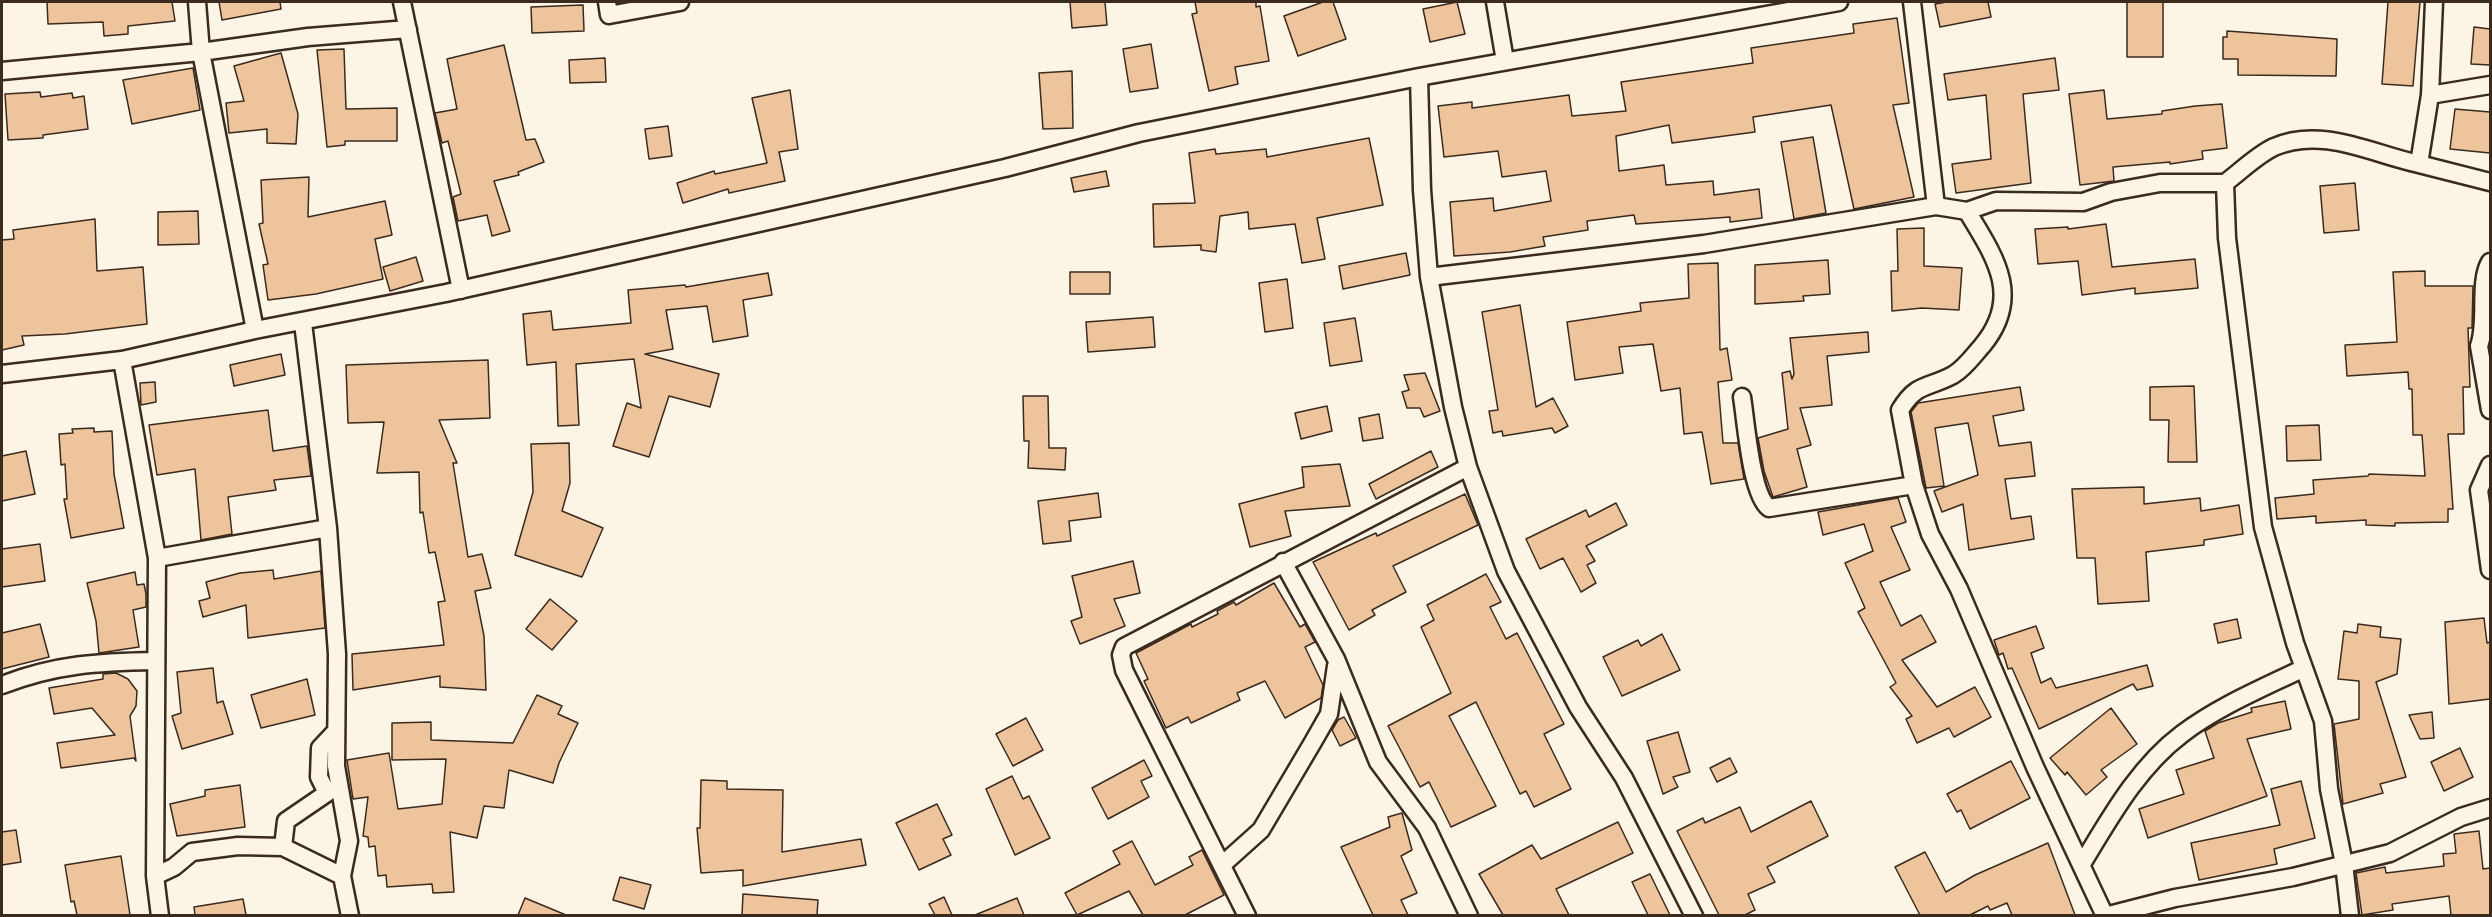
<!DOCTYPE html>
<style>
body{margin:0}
#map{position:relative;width:2492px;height:917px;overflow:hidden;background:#fcf5e5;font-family:"Balsamiq Sans",sans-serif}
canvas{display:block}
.frame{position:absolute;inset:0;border:3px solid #3b2a1e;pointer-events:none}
</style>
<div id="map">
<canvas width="2492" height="917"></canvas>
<div class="frame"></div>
</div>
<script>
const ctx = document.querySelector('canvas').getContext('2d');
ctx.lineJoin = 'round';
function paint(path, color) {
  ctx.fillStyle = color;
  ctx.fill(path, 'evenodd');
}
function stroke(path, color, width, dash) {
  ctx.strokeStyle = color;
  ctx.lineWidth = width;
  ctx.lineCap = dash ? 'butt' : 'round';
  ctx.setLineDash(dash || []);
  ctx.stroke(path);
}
const building = new Path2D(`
 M47 2H172L175 21 128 26V34L104 36 103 22 48 24Z
 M219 2H280L281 9 222 20Z
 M1070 2H1105L1107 25 1072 28Z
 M1195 2H1256V7L1260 6 1269 61 1235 67 1238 84 1209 91 1192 14 1197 13Z
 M1323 2H1333L1346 39 1298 56 1284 16Z
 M1457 2 1465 34 1430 42 1423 9Z
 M1947 2H1988L1991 17 1940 27 1935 4Z
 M2127 2H2163V57H2127Z
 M2388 2H2420L2413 86 2382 84Z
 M583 5 584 31 532 33 531 7Z
 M1897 18 1909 103 1893 105 1914 197 1854 209 1831 105 1753 117 1755 132 1672 143 1669 125 1616 136 1619 171 1664 165 1666 185 1713 181 1714 195 1759 189 1762 218 1730 222V217L1636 224 1634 215 1587 221 1588 230 1543 237 1545 246 1510 252 1454 256 1450 202 1493 198 1494 211 1551 201 1546 171 1502 177 1498 151 1444 157 1438 106 1472 102V108L1569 95 1572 116 1626 111 1621 82 1753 63 1751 48 1854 33 1853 24Z
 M2474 27 2490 29V65L2471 64Z
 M2227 31 2337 39 2336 76 2238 75V59H2223V37H2227Z
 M1151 44 1158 88 1130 92 1123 49Z
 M504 45 526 140 535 139 544 162 518 172 519 175 494 181 510 231 492 236 487 215 458 221 453 197 461 194 448 141 442 143 435 113 457 109 447 59Z
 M344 49 346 109 397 108V141H345V145L327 147 317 50Z
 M281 53 298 114 296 144 267 143V129L229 133 226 103 244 101 234 66Z
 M605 58 606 82 570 83 569 60Z
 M2055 58 2059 90 2023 94 2031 183 1956 193 1952 164 1991 159 1986 95 1948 100 1944 74Z
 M193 68 200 110 132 124 123 80Z
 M1072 71 1073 128 1043 129 1039 73Z
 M790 90 798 149 779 152 785 181 729 193 728 189 683 203 677 183 714 171 715 174 767 163 752 98Z
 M2104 90 2107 119 2162 114V111L2195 106 2222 104 2227 148 2202 151 2203 159 2170 164V162L2113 167 2114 181 2080 185 2069 94Z
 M40 92 41 97 72 93 73 98 84 96 88 129 43 135V138L8 140 5 94Z
 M2455 109 2490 112V153L2450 149Z
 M668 126 672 156 649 159 645 129Z
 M1813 137 1826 213 1794 219 1781 142Z
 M1369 138 1383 205 1317 218 1325 259 1302 263 1295 224 1249 229 1248 212 1220 216 1216 252 1201 250V245L1154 247 1153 204 1195 203 1189 153 1215 149 1216 154 1266 149 1267 157Z
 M1106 171 1109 186 1074 192 1071 178Z
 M309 177 308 217 385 201 392 235 375 239 383 279 316 294 268 300 263 265 268 264 259 224 263 223 261 180Z
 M2355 183 2359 230 2324 233 2320 186Z
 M198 211 199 244 158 245V212Z
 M95 219 97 271 143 267 147 324 65 334 22 336 24 345 2 350V240L14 239 13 230Z
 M2106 224 2112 267 2195 259 2198 288 2135 294V288L2082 295 2078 261 2038 264 2035 229 2068 227V229Z
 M1924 228V266L1962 268 1959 310 1922 308 1892 311 1891 271H1898L1897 229Z
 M1406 253 1410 275 1343 289 1339 266Z
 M416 257 423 281 390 291 383 267Z
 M1828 260 1830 294 1803 296 1804 301 1755 304V265Z
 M1718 263 1720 350 1727 348 1732 380 1718 382 1723 443H1738L1744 479 1711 484 1702 432 1684 434 1680 388 1661 391 1653 344 1619 347 1623 373 1575 380 1567 322 1641 311 1640 303 1689 298 1688 264Z
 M2425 271V286H2473L2472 328H2468L2470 387H2463L2464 434H2448L2453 509H2448V522L2395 523V526L2366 525V520L2316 523V516L2277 519 2275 498 2314 494 2313 480 2368 476 2369 474 2425 476 2422 435H2413L2412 389H2409L2408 372 2347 376 2345 345 2397 342 2393 272Z
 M1070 272H1110V294H1070Z
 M768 273 772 295 743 300 748 336 713 342 707 306 666 310 673 349 645 354 719 374 710 407 669 396 649 457 613 446 627 403 641 408 634 359 576 364 579 425 558 426 556 362 527 365 523 314 551 311 553 330 631 323 628 290 685 285 686 287Z
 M1287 279 1293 328 1265 332 1259 283Z
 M1520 305 1536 407 1553 398 1568 426 1555 433 1552 428 1503 436 1502 431 1493 433 1489 411 1498 410 1482 312Z
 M1153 317 1155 347 1088 352 1086 322Z
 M1355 318 1362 361 1330 366 1324 323Z
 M1868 332 1869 352 1827 356 1832 405 1800 408 1811 445 1797 449 1807 487 1773 497 1764 471 1758 438 1788 429 1782 373 1790 371 1792 379 1794 374 1790 338Z
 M281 354 285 375 234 386 230 365Z
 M488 360 490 418 439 420 457 463H453L468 557 482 554 491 588 475 591 484 636 486 690 440 687V676L353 690 352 654 444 645 438 602 445 601 435 552 429 553 423 512 420 513 419 472 377 473 384 422 348 423 346 365Z
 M1425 373 1440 411 1424 417 1420 408H1407L1402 392 1409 390 1404 375Z
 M155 382 156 402 141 405 140 383Z
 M2194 386 2197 462H2168L2169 420H2150V387Z
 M2020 387 2024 410 1993 416 1999 446 2031 442 2035 476 2005 479 2011 519 2031 516 2034 539 1969 550 1963 504 1942 512 1934 491 1978 475 1968 423 1935 428 1944 486 1926 488 1911 412 1918 403Z
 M1023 396H1048L1049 448H1066L1065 470 1028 468 1029 441H1024Z
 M1327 406 1332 431 1301 439 1295 413Z
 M268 410 273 451 307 446 311 476 274 480 276 490 228 497 232 534 201 540 195 469 157 475 149 425Z
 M1379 414 1383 438 1363 441 1359 418Z
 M2319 425 2321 460 2287 461 2286 426Z
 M94 428V432L112 431 114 474 124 528 71 538 64 499H67L65 464 61 465 59 434 73 433 72 429Z
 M569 443 570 483 562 511 603 528 582 577 515 555 533 492 531 444Z
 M26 451 35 494 2 501V456Z
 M1431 451 1438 467 1376 499 1369 484Z
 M1340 464 1350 506 1285 511 1291 536 1250 547 1239 504 1304 487 1302 467Z
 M2144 487V504L2200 498 2201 511 2239 505 2243 534 2204 540V545L2146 552 2149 601 2098 604 2095 558H2077L2072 489Z
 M1098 493 1101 517 1069 521 1071 541 1043 544 1038 501Z
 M1465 494 1478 525 1393 566 1406 592 1372 610 1375 615 1349 630 1313 562 1376 533 1377 536Z
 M1898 498 1906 522 1891 527 1910 570 1880 582 1901 626 1921 615 1936 642 1902 660 1937 707 1975 687 1991 717 1954 737 1949 728 1917 743 1906 719 1912 716 1890 687 1896 683 1858 612 1865 608 1845 563 1873 551 1864 524 1823 535 1818 512Z
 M1616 503 1627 525 1586 546 1595 561 1587 565 1596 583 1581 592 1563 558 1540 569 1526 539 1586 510 1589 517Z
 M40 544 45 581 2 587V549Z
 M1133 561 1140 593 1114 599 1125 626 1080 644 1071 621 1082 617 1072 576Z
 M273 570 274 579 321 571 325 628 248 638 246 605 203 617 199 601 210 598 206 582 240 573Z
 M135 572 137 585 144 584 146 594V607L133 610 139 647 99 653 96 621 87 583Z
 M1486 574 1501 602 1490 607 1506 639 1517 633 1564 724 1544 734 1571 789 1534 807 1526 791 1520 794 1476 702 1449 716 1496 806 1451 827 1429 782 1420 787 1388 726 1451 693 1421 627 1434 620 1427 605Z
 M1274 583 1300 627 1305 624 1315 642 1305 647 1323 685 1321 698 1285 718 1265 681 1237 693 1240 700 1191 723 1188 717 1166 728 1144 681 1148 679 1136 653 1191 624 1192 627 1218 614 1217 611 1234 602 1236 605Z
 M550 599 577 621 552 650 526 629Z
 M2484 618 2487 643 2490 642V699L2449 704 2445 622Z
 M2237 619 2241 638 2218 643 2214 624Z
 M40 624 49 657 2 669V633Z
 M2358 624 2381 627 2380 637 2401 639 2397 674 2376 682 2406 777 2380 784 2383 793 2343 804 2334 724 2359 719V681L2338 679 2344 631 2357 633Z
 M2036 626 2044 648 2031 653 2041 683 2051 678 2056 688 2147 665 2153 686 2137 690 2133 684 2039 729 2012 668 2008 669 2003 653 1999 655 1994 640Z
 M1662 634 1680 670 1622 696 1603 657 1638 640 1641 646Z
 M213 668 217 703 223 701 233 734 182 749 172 716 181 713 177 672Z
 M116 673 128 679 137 691 136 706 130 716 136 761 134 758 61 768 57 743 115 735 92 708 54 714 49 688 103 679V674Z
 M307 679 315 715 261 728 251 695Z
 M537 695 562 706 558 714 578 723 559 763 553 783 509 770 504 808 484 806 477 838 450 832 454 892 433 893 432 884 387 887 386 875 378 876 375 846 369 847 368 837 363 836 368 797 353 799 347 760 389 753 398 809 442 804 446 759 392 760V723L431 722V740L513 743Z
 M2285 701 2291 729 2247 739 2267 796 2148 838 2139 809 2184 794 2176 770 2214 758 2205 731 2218 723 2252 712 2251 708Z
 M2111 708 2137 744 2101 770 2107 777 2086 795 2067 772 2065 775 2050 758Z
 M2432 712 2434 738 2420 739 2409 715Z
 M1344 717 1356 738 1340 746 1332 730 1338 720Z
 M1026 718 1043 750 1013 766 996 734Z
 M1678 732 1690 772 1673 777 1678 787 1663 794 1647 741Z
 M2460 748 2473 777 2444 791 2431 762Z
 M1730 758 1737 772 1717 782 1710 768Z
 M1144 760 1152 776 1141 781 1149 797 1108 819 1092 788Z
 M2011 761 2030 798 1970 829 1961 810 1957 812 1947 794Z
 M1012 776 1023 799 1029 796 1050 838 1015 855 986 789Z
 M701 780 727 781V789L783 790 782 852 861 839 866 865 743 886V870L701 873 697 828H700Z
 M2301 781 2315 838 2274 849 2277 864 2199 880 2191 843 2280 825 2271 789Z
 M240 785 245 827 177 836 170 804 205 796V790Z
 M1811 801 1828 836 1767 867 1775 882 1748 894 1755 910 1745 915H1719L1677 831 1703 818 1705 823 1740 807 1751 832Z
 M937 804 952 835 943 839 951 855 919 870 896 823Z
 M1402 813 1412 850 1401 856 1417 893 1401 900 1408 915H1373L1341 847 1390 827 1388 817Z
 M1618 822 1633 853 1556 889 1569 915H1503L1479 874 1532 845 1541 859Z
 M16 830 21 862 2 865V832Z
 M2479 831 2483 869 2490 868V915H2451L2449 896 2392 904 2393 910 2362 915 2356 873 2385 867 2386 873 2444 866 2443 854 2456 853 2454 834Z
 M1132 841 1155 885 1193 865 1189 857 1202 850 1224 895 1185 915H1143L1129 891 1077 915 1065 893 1120 864 1113 851Z
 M2048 843 2075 915H2012L2007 903 1990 910 1988 906 1970 915H1920L1895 867 1925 852 1946 892 1975 875Z
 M121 856 130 915H77L74 901 71 902 65 865Z
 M1650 874 1670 915H1648L1632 882Z
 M620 877 651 885 644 909 613 900Z
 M743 894 818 900 817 915H742Z
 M944 897 952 915H935L929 904Z
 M525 898 566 915H518Z
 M1017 898 1024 915H975Z
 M243 899 246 915H195L194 907Z`);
const minor = new Path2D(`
 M197 2 201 52 255 330
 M402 2 461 290
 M607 2 609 15 680 2
 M1495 2 1505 61
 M2 71 201 52 308 37 408 29
 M1419 77 1422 190 1429 277 1453 407 1468 467 1506 571 1578 707 1624 778 1694 916
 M2430 95 2490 85
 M2419 164 2490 182
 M2225 183C2241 171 2257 155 2274 147 2322 126 2372 154 2419 164L2430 95 2434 2
 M1936 206 1967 211C1995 257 2023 297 1982 346 1973 356 1965 368 1953 375 1927 389 1917 382 1900 410L1914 485 1930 534 1959 589 2035 767 2105 916
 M1967 211 1996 201 2083 202 2111 192 2160 183H2225L2227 238 2263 527 2295 643 2323 721 2329 789 2344 864 2350 916
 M2490 262C2478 282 2488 321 2479 346L2490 410
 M1429 277 1704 244 1936 206 1912 2
 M303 323 328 528 337 654 336 766 349 841 342 876
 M122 360 157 558 155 876 160 916
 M2 374 122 360 255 330 446 293 1005 168 1139 133 1419 77 1839 2
 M1742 397C1746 421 1751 495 1769 508L1914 485
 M2490 465 2479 490 2490 570
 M157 558 328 528
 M1283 562 1336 659 1378 762 1427 828 1469 916
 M2 685C56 664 99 662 156 661
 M283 847 286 821 327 793 319 777 320 748 336 731
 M2082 864C2110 818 2138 767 2182 734 2219 706 2263 688 2304 668
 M1222 865 1261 830 1313 742 1329 714 1336 666
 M155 876 174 867 192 852 238 846 283 847 342 876 350 916
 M1247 916 1124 670 1121 655 1124 647 1468 467
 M2105 916 2175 898 2293 877 2390 853 2461 817 2490 808`);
paint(building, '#edc49c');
stroke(building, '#3b2a1e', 1.5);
stroke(minor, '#3b2a1e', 21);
stroke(minor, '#fcf5e5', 16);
</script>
